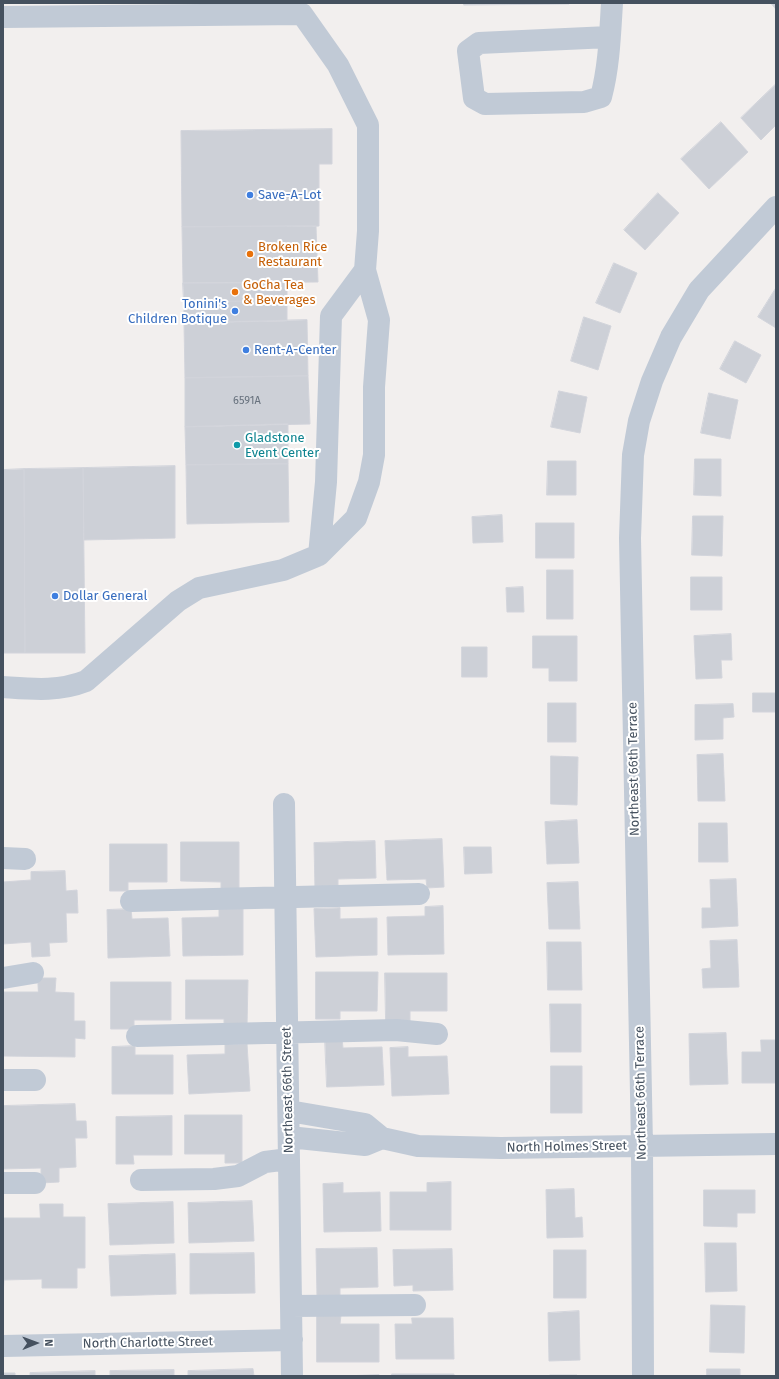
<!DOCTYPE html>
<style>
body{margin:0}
#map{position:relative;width:779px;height:1379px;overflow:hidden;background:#f2efee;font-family:"Fira Sans",sans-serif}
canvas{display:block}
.frame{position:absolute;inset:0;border:4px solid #45515f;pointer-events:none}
.north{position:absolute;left:16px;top:1323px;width:40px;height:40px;-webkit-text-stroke:3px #fff;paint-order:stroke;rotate:89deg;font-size:11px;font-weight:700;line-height:16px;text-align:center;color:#45515f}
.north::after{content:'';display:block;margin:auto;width:14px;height:18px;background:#45515f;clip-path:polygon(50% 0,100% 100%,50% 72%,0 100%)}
</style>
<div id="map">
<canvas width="779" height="1379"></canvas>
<div class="frame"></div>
<div class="north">N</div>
</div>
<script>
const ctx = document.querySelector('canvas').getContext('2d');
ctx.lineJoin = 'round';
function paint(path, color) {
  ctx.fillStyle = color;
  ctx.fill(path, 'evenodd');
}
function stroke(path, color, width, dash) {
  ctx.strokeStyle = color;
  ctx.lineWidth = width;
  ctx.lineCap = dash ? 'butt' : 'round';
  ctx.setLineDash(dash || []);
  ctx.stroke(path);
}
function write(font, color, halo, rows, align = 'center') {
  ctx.font = font + ' "Fira Sans",sans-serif';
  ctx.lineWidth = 4;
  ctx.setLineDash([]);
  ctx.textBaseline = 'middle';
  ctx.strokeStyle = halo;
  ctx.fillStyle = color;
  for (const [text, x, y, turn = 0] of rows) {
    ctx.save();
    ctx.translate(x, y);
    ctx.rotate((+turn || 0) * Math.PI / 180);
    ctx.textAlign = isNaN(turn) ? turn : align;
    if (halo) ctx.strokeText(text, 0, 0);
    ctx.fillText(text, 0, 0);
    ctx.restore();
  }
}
const building = new Path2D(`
 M464 3H569V4L464 5Z
 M771 3H776V9Z
 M776 84V125L761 140 741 118Z
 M721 122 748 152 709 189 681 159Z
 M332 129V164H319V226L182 227 181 131Z
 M658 193 679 213 645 250 624 230Z
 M316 226 318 282 183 283 182 227Z
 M614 263 637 273 620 313 596 303Z
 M183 283H287V301L184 302Z
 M776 288V328L758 317Z
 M287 301V321L184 323V302Z
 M584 317 611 326 598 370 571 361Z
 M307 320 308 376 185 378 184 323Z
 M735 341 761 355 746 383 720 369Z
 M308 376 310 424 185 427V378Z
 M559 391 587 397 580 433 551 427Z
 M709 393 738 400 730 439 701 433Z
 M288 424V464L186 465 185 427Z
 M695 459H721V496L694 495Z
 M548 461H576V495H547Z
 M288 464 289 522 187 524 186 465Z
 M175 466V538L84 540 83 468Z
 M83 468 85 653H25L24 469Z
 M24 469 25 653H3V470Z
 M502 515 503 542 473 543 472 517Z
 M693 516H723L722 556 692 555Z
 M536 523H574V558H536Z
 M547 570H573V619H547Z
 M691 577H722V610H691Z
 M523 587 524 612H507L506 588Z
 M731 634 732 660H721L722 678 696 679 694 636Z
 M533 636H577V681H549V668H533Z
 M462 647H487V677H462Z
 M753 693H776V712H753Z
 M548 703H576V742H548Z
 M733 704 734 717 723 718V739L695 740V705Z
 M723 754 725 801H698L697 755Z
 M551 756 578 757 577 805 551 804Z
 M577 820 579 863 547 864 545 822Z
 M699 823H727L728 862H699Z
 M442 839 444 887 427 888 426 879 387 880 385 841Z
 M375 841 376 878 338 879V889L315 890 314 843Z
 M181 842H239V890H221V882L181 881Z
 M110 844H167V882H128V891H110Z
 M464 847H491L492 873 465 874Z
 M65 871 66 891 77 890 78 913H66L67 942 49 943 50 956 32 957 31 942 3 944V882L31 880V872Z
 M736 879 738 926 702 928V908H711L710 880Z
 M578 882 580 929H549L547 883Z
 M443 906 444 954 388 955 387 917 425 916V907Z
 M243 907V955L183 956 182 918 219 917V908Z
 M340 908V919L377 918V955L316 957 314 909Z
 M131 909 132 919 168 918 170 956 108 958 107 910Z
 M737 940 739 987 703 988 702 969 711 968 710 941Z
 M547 942H581L582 990H548Z
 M316 972H378L377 1011H340V1019H316Z
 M385 973H447V1011H410V1021H386Z
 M38 978H56L55 992 74 993V1021H85V1039L75 1038V1057L3 1056V992H38Z
 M186 980H248L247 1027H224V1019H186Z
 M111 982H171V1020H134V1029H111Z
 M550 1004H581V1052H551Z
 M726 1033 728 1084 690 1085 689 1034Z
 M325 1038H342L343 1048 382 1047 384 1085 327 1087Z
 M761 1040H776V1083H742V1052H761Z
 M247 1044 250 1091 189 1094 187 1055 225 1054V1045Z
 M135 1046V1055H173V1094H112V1047Z
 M408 1047V1057L447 1056 449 1094 392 1096 390 1048Z
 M551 1066H582V1113H551Z
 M75 1104 76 1121H86L87 1138H75L76 1167 59 1168V1182L41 1183V1168L3 1169V1106Z
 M185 1115H242V1163H225V1154H185Z
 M172 1116V1155H133L134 1164H116V1117Z
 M451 1182V1230H390V1192H427V1183Z
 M343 1183V1193L380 1192 381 1231 324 1232 323 1184Z
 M574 1189 575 1218 582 1217 583 1237 547 1238 546 1190Z
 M704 1190H755V1213H737V1227L704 1226Z
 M252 1201 254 1241 189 1243 188 1203Z
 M173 1202 174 1243 110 1245 108 1204Z
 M40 1204H63V1217H85V1268H77V1288H42V1279L4 1280 3 1294V1218H40Z
 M705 1243H736L737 1291 706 1292Z
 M377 1248 378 1287 340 1288V1296L317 1297 316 1249Z
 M452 1249 453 1290 413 1291V1285L394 1286 393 1250Z
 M554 1250H586V1298H554Z
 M254 1253 255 1293 190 1294V1254Z
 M175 1254 176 1294 111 1296 109 1256Z
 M711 1305 745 1306 744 1353 710 1352Z
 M579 1311 580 1360 549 1361 548 1313Z
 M317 1314 341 1315 340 1324H379V1362H317Z
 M412 1318H453L454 1359H396L395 1324H412Z
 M253 1369 254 1376H188V1371Z
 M707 1369H740V1376H707Z
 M174 1370V1376H110V1371Z
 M95 1371V1376H30V1373Z
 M3 1373H15V1376H3Z
 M392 1374H454V1376H392Z
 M379 1375V1376H344Z
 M550 1375H577V1376H550Z`);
const minor = new Path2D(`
 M3 17 302 14 338 65 368 125V231L365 270 379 320 374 387V455L369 482 356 518 319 555 283 570 199 588 178 601 86 681C58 692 32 689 3 687
 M609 37 479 43 468 51 474 98 485 104 584 102 601 97C609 67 610 35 612 3
 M319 555 326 482 331 316 365 270
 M284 804 292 1376
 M3 858 25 859
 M131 901 419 894
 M3 978 33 973
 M137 1036 396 1030 437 1034
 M3 1080H35
 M289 1111 365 1124 382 1138 418 1146 501 1148 776 1144
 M289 1137 365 1145 382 1138
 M141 1180 214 1179 238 1176 265 1162 289 1159
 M3 1183H35
 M291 1306 415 1305
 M3 1346 292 1340
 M643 1376 642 1145 630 538 633 455 639 421 652 381 671 337 699 290 776 207`);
const markers = [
 [250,195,4,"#3f7fe0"],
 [250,254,4,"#e8710a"],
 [235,292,4,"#e8710a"],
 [235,311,4,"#3f7fe0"],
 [246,350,4,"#3f7fe0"],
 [237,445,4,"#0f9aa8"],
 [55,596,4,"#3f7fe0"]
];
const numberNames = [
 ["6591A",247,401]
];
const shopNames = [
 ["Save-A-Lot",258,195],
 ["Tonini's",227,304,"right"],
 ["Children Botique",227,319,"right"],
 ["Rent-A-Center",254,350],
 ["Dollar General",63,596]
];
const foodNames = [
 ["Broken Rice",258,247],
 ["Restaurant",258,262],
 ["GoCha Tea",243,285],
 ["& Beverages",243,300]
];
const cultureNames = [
 ["Gladstone",245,438],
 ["Event Center",245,453]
];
const streetNames = [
 ["Northeast 66th Terrace",634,769,-91],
 ["Northeast 66th Street",288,1090,-91],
 ["Northeast 66th Terrace",641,1093,-91],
 ["North Holmes Street",567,1147,-1],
 ["North Charlotte Street",148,1343,-1]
];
paint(building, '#cdd0d7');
stroke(building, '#d2d4db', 1);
stroke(minor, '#c1cad6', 22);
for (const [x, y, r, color] of markers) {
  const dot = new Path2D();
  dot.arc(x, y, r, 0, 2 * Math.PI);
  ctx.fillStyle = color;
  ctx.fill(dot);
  stroke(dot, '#fff', 1.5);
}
write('11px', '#67717d', null, numberNames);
write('13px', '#366cbe', '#fff', shopNames, 'left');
write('13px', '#c56008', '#fff', foodNames, 'left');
write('13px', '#0d838f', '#fff', cultureNames, 'left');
write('13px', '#45515f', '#fff', streetNames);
</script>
